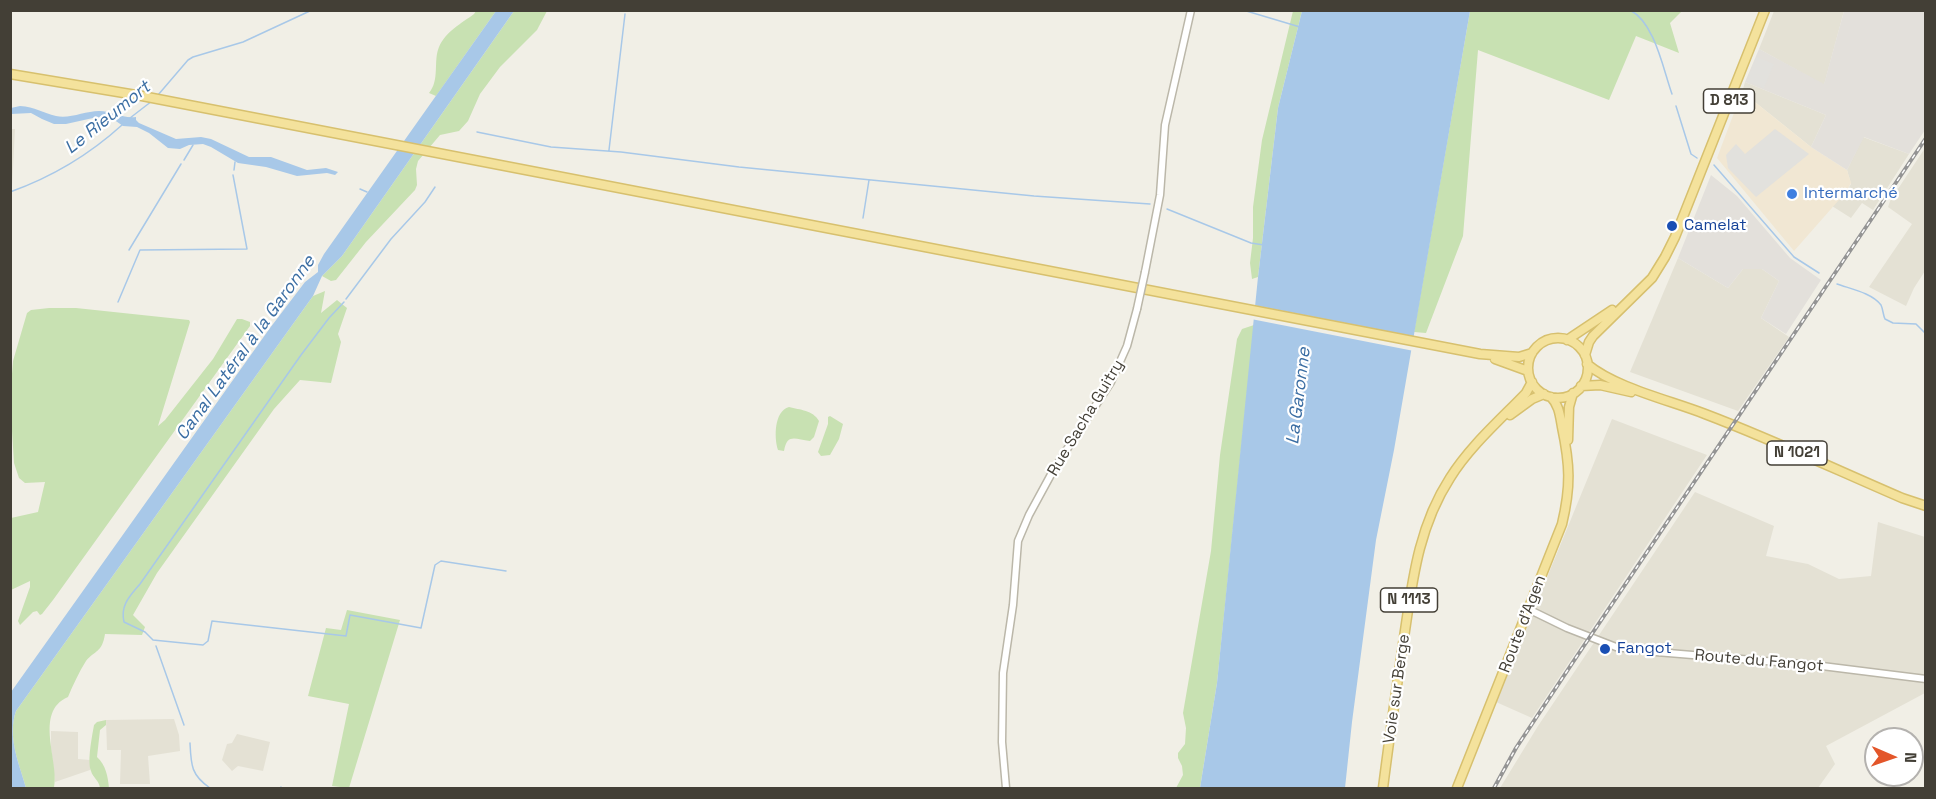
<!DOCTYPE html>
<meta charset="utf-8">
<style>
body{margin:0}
#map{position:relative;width:1936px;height:799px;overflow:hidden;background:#f1efe6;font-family:"Space Grotesk",sans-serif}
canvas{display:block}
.frame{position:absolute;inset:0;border:12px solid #433f36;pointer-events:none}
.north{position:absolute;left:1864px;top:727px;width:60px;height:60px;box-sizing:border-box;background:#fff;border:2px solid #b4b2af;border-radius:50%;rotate:92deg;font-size:16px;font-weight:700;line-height:24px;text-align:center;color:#433f36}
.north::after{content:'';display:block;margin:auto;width:21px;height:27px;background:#e3562a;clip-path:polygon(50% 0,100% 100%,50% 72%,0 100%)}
</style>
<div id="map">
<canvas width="1936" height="799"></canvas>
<div class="frame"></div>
<div class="north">N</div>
</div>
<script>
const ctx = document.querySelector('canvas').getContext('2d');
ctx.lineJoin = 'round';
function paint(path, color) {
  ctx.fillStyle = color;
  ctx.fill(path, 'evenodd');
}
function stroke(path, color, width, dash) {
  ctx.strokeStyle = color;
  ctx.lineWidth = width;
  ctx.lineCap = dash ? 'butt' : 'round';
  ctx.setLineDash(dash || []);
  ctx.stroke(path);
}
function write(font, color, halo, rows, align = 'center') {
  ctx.font = font + ' "Space Grotesk",sans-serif';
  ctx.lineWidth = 4.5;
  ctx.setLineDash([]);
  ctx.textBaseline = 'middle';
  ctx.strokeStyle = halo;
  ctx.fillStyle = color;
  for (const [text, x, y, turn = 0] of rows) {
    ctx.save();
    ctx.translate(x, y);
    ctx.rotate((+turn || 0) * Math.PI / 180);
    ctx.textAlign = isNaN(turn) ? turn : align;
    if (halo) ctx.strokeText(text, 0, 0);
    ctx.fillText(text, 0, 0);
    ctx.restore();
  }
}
const residential = new Path2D(`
 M1774 11H1844L1824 85 1759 49Z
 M1745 82 1826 115 1811 147 1745 94 1743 89Z
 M11 129H15L12 187 11 188Z
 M1863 137 1909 154 1873 210 1862 203 1851 218 1832 206 1846 192 1851 184 1847 170Z
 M1925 148V271L1914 288 1906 306 1869 287 1912 224 1888 207 1890 201Z
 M1678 258 1728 288 1743 269H1762L1779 281 1761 318 1789 337 1738 411 1630 372Z
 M1612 419 1707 455 1532 718 1496 702Z
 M1695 492 1774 526 1766 556 1808 564 1839 579 1871 576 1878 522 1925 537V693L1826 746 1835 764 1818 788H1500L1538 726Z
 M174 719 179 735 180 751 148 756 150 784H120L121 750H107L106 720Z
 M51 731 78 732V759L90 760V770L55 782 51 748Z
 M237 734 270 742 263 771 238 766 232 771 222 760 227 744 232 743Z`);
const commercial = new Path2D(`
 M1743 89 1745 94 1811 147 1847 170 1851 183 1846 192 1794 251 1717 158Z`);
const industrial = new Path2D(`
 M1844 11H1925V130L1909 154 1864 137 1847 170 1811 147 1826 115 1745 82 1759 49 1824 84Z
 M1711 175 1737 196 1790 258 1821 280 1786 334 1761 318 1779 281 1762 269H1743L1728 288 1678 258Z`);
const green = new Path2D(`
 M476 11H496L436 96 429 93C440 80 433 61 439 47 445 32 462 23 474 14Z
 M514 11H547L537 30 500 67 480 94 468 121 459 131 440 135 418 161 416 169 417 185 415 190 366 242 336 280 331 281 322 276 342 256Z
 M1293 11H1302L1278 108 1258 277 1252 279 1250 263 1253 238V207L1262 140Z
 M1470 11H1682L1670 23 1679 53 1636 36 1609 100 1478 50 1463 236 1426 333 1414 332Z
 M325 291 321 313 337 300 347 308 338 334 341 342 331 383 300 380 274 409 157 573 133 615 145 627 142 635 105 634C102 653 95 650 86 661 79 672 73 685 68 697 33 712 60 762 54 788H26C19 763 7 737 16 711L313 296Z
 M49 308H76L189 320 190 322 158 426 165 420 213 359 237 319H242L250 322V326L53 600 42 614 40 615 37 611 33 612 20 625 18 621 30 587V581L11 590V518L38 512 45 482 25 483 19 478 14 463 10 399 13 361 27 313 31 310Z
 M1254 325 1217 683 1200 788H1176L1183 775 1182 766 1178 758V753L1185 744 1186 728 1183 713 1211 551 1220 455 1237 339 1242 329Z
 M789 407C800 410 813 410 819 421L814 437 810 441C795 439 787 433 784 451L778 450C774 438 774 411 789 407Z
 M830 416 843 424 839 439 830 455 821 456 818 452 828 424V417Z
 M347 610 400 620 349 788 332 786 349 704 308 696 326 628 341 630Z
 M106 720V725L100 730 97 757C106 765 108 777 109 788H100C99 780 93 778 91 771 87 761 92 737 94 725L97 722Z`);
const parking = new Path2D(`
 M1756 57 1774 64 1764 88 1747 81Z
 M1775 129 1809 154 1756 197 1728 168 1726 155 1736 144 1745 154Z`);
const water = new Path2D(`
 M496 11H514L342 256 322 276 313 296 16 711C7 737 19 763 26 788H11V692L270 328 305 282 318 272V265L324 254Z
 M1302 11H1470L1394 450 1376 540 1352 722 1345 788H1200L1217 683 1258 277 1278 108Z
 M20 106C35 107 43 113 56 116 70 119 85 111 99 111 112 111 123 119 136 117V120L139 123 176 139 201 137 211 139 249 157H271L307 170 326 168 338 172 335 175 327 173 297 176 266 167 238 163 211 147 203 144 189 145 180 149 168 148 149 133 137 127 123 126 113 119 103 117 93 118 66 124H54L42 119 31 113 11 114V108Z`);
const pier = new Path2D(`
 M1253 305 1417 337 1414 351 1251 319Z`);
const stream = new Path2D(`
 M1243 10 1300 27
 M1630 10C1655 23 1663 69 1672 94
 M158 95 188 60 193 57 243 42 312 10
 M1676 106 1691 154 1697 158
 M130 118 152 101
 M477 132 551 147 621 152 739 167 1034 196 1150 204
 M609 150 625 14
 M184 160 193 145
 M1714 165 1794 257 1819 273
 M234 170 235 162
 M360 189 367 192
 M10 192C52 177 89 155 122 125
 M1167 209 1251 243 1264 245
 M863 218 869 180
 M129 250 181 164
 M1837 284C1851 289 1872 293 1881 305 1883 309 1883 315 1885 319L1893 323 1916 324 1926 334
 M346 299 391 239 425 202 435 187
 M118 302 140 250 247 249 233 175
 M344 302 329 318 301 355 140 584C130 596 120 605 124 622L145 632 153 640 203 645 208 641 212 621 346 636 350 615 421 628 435 565 441 561 506 571
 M156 646 184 725
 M190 743C191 765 191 775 210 788
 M280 788 281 787`);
const minor = new Path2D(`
 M1145 272 1160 195 1165 125 1191 10
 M1528 609 1567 628 1616 647 1656 652 1814 665 1926 679
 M1006 788 1002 742 1003 673 1013 605 1018 541 1029 515 1054 469 1111 382 1127 346 1137 309`);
const major = new Path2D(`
 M10 74 142 96 1480 354 1519 357 1532 353
 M1528 368a30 30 0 1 1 60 0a30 30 0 1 1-60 0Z
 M1567 340 1612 310
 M1585 355 1589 342 1593 336 1652 278 1665 257 1675 237 1765 10
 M1495 359 1528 371
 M1587 364C1616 388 1669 400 1705 414 1771 439 1837 470 1902 498L1926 506
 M1581 386 1600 385 1631 392
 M1510 415 1532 399 1544 394
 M1568 440 1569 407 1573 393
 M1383 788C1389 740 1396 692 1403 644 1412 585 1417 529 1450 478 1470 446 1500 420 1526 393L1532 382
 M1457 788 1562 524C1571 486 1570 465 1562 427 1560 416 1559 405 1551 397`);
const rail = new Path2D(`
 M1494 788 1516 748 1577 656 1926 138`);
const minorBridge = new Path2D(`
 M1137 309 1145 272`);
const markers = [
 [1792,194,6,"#3f7fe0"],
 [1672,226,6,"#1a4fb4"],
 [1605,649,6,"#1a4fb4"]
];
const shields = [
 [1729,101,51],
 [1797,453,60],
 [1409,600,57]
];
const shieldNames = [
 ["D 813",1729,101],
 ["N 1021",1797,453],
 ["N 1113",1409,600]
];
const shopNames = [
 ["Intermarché",1804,194]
];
const transitNames = [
 ["Camelat",1684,226],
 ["Fangot",1617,649]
];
const streetNames = [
 ["Rue Sacha Guitry",1086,418,-59],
 ["Route d'Agen",1523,624,-69],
 ["Route du Fangot",1759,661,5],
 ["Voie sur Berge",1397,689,-82]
];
const waterNames = [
 ["Le Rieumort",108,118,-39],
 ["Canal Latéral à la Garonne",246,348,-54],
 ["La Garonne",1299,396,-83]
];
paint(residential, '#e4e1d4');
paint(commercial, '#f1e7d3');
paint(industrial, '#e3e0db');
paint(green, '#c8e1b2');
paint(parking, '#e2e1dd');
paint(water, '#a8c8e8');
paint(pier, '#f1efe6');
stroke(stream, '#a8c8e8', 1.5);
stroke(minor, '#bbb7a9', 9);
stroke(major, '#d7c06e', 11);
stroke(minor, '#fff', 6);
stroke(major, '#f4e29c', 8);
stroke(rail, '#949494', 4);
stroke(rail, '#fff', 1.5, [4.5]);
stroke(minorBridge, '#bbb7a9', 9, []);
stroke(minorBridge, '#fff', 6);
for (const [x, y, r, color] of markers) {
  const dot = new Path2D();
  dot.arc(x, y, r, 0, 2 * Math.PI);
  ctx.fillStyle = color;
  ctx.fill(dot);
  stroke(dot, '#fff', 2);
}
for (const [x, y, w] of shields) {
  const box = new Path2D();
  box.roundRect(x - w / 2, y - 12, w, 24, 4.5);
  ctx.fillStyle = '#fff';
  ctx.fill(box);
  stroke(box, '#433f36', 1.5);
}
write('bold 15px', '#433f36', null, shieldNames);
write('16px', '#366cbe', '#fff', shopNames, 'left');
write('16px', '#164399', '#fff', transitNames, 'left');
write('16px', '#433f36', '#fff', streetNames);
write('italic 18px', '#3b6ea3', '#fff', waterNames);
</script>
